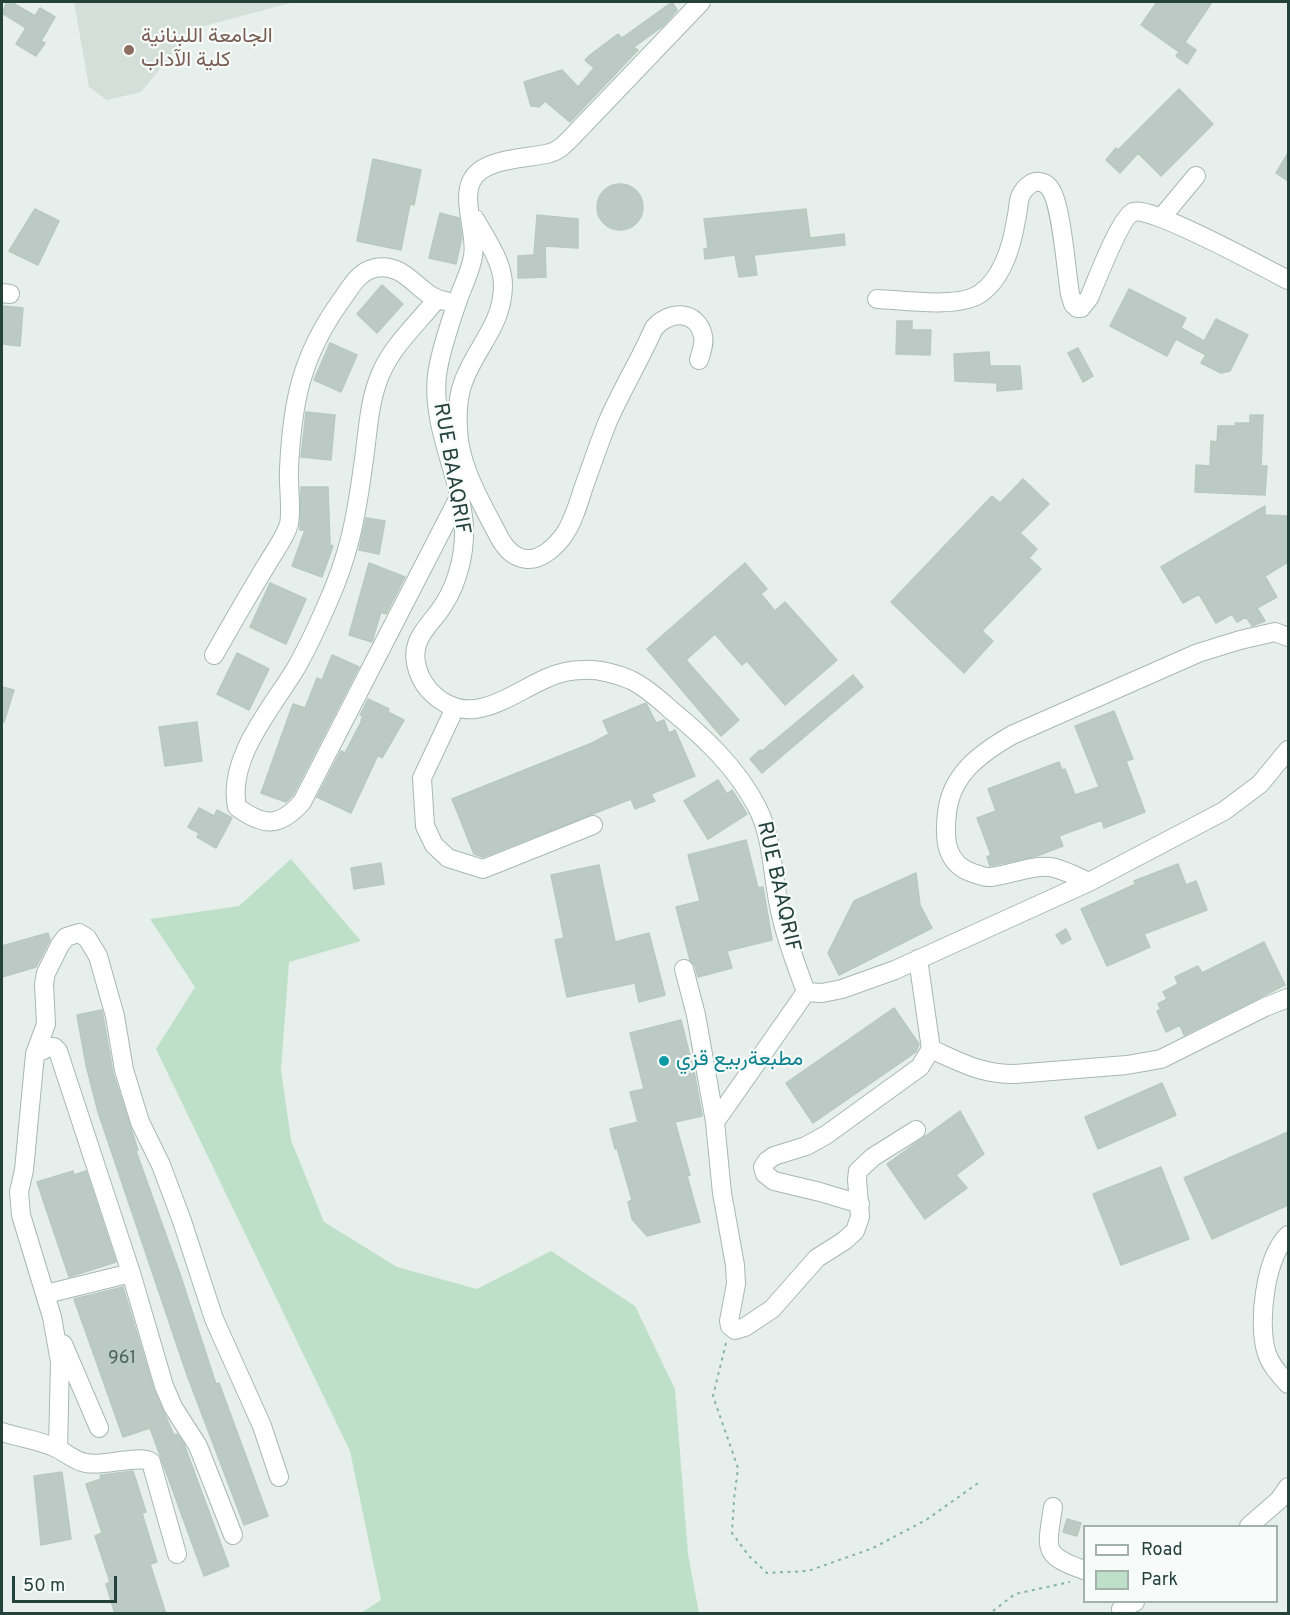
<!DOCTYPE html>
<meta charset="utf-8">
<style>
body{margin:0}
#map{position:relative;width:1290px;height:1615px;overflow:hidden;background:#e6efeb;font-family:Overpass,sans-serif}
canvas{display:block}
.frame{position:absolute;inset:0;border:3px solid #24423a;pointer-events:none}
.legend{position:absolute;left:1083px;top:1525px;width:195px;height:78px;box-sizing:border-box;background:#f7fbf9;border:2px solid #a3b1ad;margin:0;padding:8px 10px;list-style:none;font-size:18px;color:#24423a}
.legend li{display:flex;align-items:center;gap:12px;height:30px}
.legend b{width:30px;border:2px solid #a3b1ad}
.scale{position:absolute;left:12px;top:1576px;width:105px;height:27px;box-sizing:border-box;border:3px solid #24423a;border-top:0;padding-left:8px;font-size:18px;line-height:21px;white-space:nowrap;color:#24423a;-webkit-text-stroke:4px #f7fbf9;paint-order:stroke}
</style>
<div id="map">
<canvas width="1290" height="1615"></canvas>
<div class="frame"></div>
<ul class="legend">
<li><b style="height:8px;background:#fff"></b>Road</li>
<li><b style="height:16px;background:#bfe0c8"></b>Park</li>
</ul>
<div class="scale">50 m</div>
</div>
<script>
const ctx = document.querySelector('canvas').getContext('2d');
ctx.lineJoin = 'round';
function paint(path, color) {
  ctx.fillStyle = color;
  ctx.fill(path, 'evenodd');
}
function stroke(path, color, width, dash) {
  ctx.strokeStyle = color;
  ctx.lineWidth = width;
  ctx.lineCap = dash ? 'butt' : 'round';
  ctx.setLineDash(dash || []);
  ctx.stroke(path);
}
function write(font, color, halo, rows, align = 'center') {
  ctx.font = font + ' Overpass,Vazirmatn,sans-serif';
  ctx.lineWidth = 4.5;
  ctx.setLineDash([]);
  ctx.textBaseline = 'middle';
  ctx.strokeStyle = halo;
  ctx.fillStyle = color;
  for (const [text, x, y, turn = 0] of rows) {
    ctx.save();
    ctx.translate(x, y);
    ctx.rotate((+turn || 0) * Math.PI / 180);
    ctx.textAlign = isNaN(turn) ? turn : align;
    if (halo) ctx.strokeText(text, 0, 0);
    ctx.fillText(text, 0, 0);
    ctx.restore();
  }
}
const built = new Path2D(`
 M74 2H294L193 29 141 92 107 100 89 87Z`);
const green = new Path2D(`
 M291 859 361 941 289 962 281 1070 291 1140 324 1222 397 1267 477 1289 551 1251 635 1306 675 1389 688 1554 699 1613H361L381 1600 350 1451 156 1049 195 987 150 919 239 906Z`);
const building = new Path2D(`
 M7 2H11L35 16 40 8 55 17 41 41 45 43 36 56 16 44 26 28 2 13Z
 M672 2 677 10 663 26 634 47 638 50 570 122 545 101 539 107 531 106 524 82 562 70 578 87 594 68 585 60 590 55 618 34 622 38Z
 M1157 2H1212L1185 42 1196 50 1187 64 1176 56 1179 52 1141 25Z
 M1179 89 1213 124 1161 176 1138 153 1120 173 1106 160 1116 148 1118 150Z
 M1288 153V181L1276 173Z
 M373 159 421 170 414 205 410 204 401 250 357 241Z
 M597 207a23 23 0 1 1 46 0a23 23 0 1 1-46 0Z
 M35 209 59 221 38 265 9 251Z
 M806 209 810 238 844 234 845 245 754 255 757 275 739 277 735 255 705 259 704 249 708 248 704 219Z
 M440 213 459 218 462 237 456 264 429 258Z
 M537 215 578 219V248L545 246 546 277 518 278V256L534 255Z
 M382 285 403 304 377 333 357 314Z
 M1129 289 1186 318 1181 328 1204 341 1216 319 1248 335 1230 371 1221 373 1201 363 1206 355 1176 339 1167 356 1110 326Z
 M2 306 23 308 20 346 2 344Z
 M897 321H912V330H931L930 355 896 354Z
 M330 343 357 355 341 392 314 380Z
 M1078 348 1093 376 1083 382 1068 353Z
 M989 352 990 366H1020L1022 389 997 391V383L955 381 954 354Z
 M306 412 335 415 331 460 301 457Z
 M1250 415H1263L1261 466H1267L1265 495 1195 492 1196 465 1210 466 1211 441 1217 442 1218 426H1236L1235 423H1250Z
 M1023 479 1049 504 1020 533 1037 549 1029 558 1041 569 982 631 993 641 964 673 891 602 992 496 1000 503Z
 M301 487H328L330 545 333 546 322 577 292 566 305 530H300Z
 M1265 506V515L1288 516V562L1265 576 1277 597 1257 608 1265 621 1252 626 1246 617 1237 622 1232 614 1216 623 1199 594 1183 603 1161 567Z
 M366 518 385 521 379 554 359 550Z
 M369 563 405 577 386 614 381 612 372 642 349 635Z
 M745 563 767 589 761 594 775 611 785 602 837 660 785 705 747 661 742 665 715 634 686 660 739 720 721 736 647 649Z
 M270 583 306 599 286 644 250 627Z
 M237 653 269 669 249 710 217 694Z
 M332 655 359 667 293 795 286 802 261 793 293 704 305 708 317 678 322 680Z
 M853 675 863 687 762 773 750 759 760 750 762 751Z
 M2 687 14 690 4 722H2Z
 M368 699 389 709 388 712 404 720 382 758 378 755 351 813 317 797 341 751 345 753 362 720H361L363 716 360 715Z
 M646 703 656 723 664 720 669 733 675 730 695 776 651 794 655 801 635 809 631 799 483 857 474 854 452 799 592 743 609 734 603 721Z
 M1114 711 1133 759 1126 761 1145 812 1104 828 1102 820 1059 836 1063 846 1037 856 990 866 987 857 991 855 977 818 996 811 988 789 1059 762 1062 770 1065 769 1075 795 1099 787 1075 726Z
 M197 722 202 761 165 766 159 727Z
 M718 780 727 794 732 790 747 814 708 839 684 801Z
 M199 808 214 816 217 810 232 818 216 848 197 837 199 833 188 827Z
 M746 840 758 888 763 887 772 940 727 951 732 968 698 977 695 966 690 960 676 907 700 901 688 855Z
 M381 863 384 884 354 889 351 868Z
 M1178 864 1186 885 1196 881 1207 910 1144 934 1150 947 1107 966 1081 909 1136 884 1134 881Z
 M599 865 615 942 649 933 665 995 639 1002 635 983 567 997 555 940 564 938 551 875Z
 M916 873 920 905 932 928 839 975 828 953 854 901Z
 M1066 929 1071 939 1062 944 1056 935Z
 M48 933 50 940 36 967 2 977V946Z
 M1264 942 1285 985 1184 1035 1180 1025 1166 1032 1157 1011 1161 1009 1158 1004 1167 999 1163 992 1178 984 1175 977 1198 966 1202 973Z
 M894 1008 919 1044 916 1052 813 1123 786 1083Z
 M102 1010 113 1073 138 1150 136 1151 180 1274 216 1384 219 1383 268 1516 244 1525 187 1375 98 1112 86 1065 77 1015Z
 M681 1020 695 1076 702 1116 675 1122 690 1175 687 1176 700 1222 647 1236 632 1219 628 1202 632 1200 617 1148 615 1149 610 1129 638 1122 630 1092 644 1089 630 1033Z
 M1162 1083 1176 1115 1098 1149 1085 1117Z
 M960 1111 984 1154 956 1175 967 1188 925 1219 887 1164Z
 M1288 1132V1205L1212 1239 1184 1178Z
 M1161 1167 1189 1239 1121 1265 1093 1194Z
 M73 1171 74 1175 86 1171 116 1262 69 1277 37 1182Z
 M123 1287 154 1390 174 1435 177 1434 184 1444 229 1566 204 1576 150 1428 123 1437 74 1299Z
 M133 1471 146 1512 142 1513 157 1562 150 1564 166 1614H115L106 1584 110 1582 95 1536 102 1533 86 1484 101 1479 100 1475H102Z
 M62 1472 71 1539 41 1545 34 1476Z
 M1067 1519 1081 1523 1077 1536 1063 1532Z`);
const path = new Path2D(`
 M726 1343 713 1396 738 1468 734 1499 732 1533 749 1556 767 1573 808 1571 873 1548 926 1520 981 1481
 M993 1611 1015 1594 1070 1582`);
const minor = new Path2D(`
 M701 2 570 139C564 145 558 151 550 153 529 159 481 157 471 182 462 202 477 234 473 256 471 270 464 283 459 297 451 320 440 351 437 375 431 427 461 476 464 527 465 553 458 582 444 604 432 624 411 637 416 663 418 674 422 682 429 690 468 732 508 695 547 678 558 673 571 670 583 670 598 669 618 674 631 680 645 687 659 699 671 710 704 737 737 768 757 807 774 840 772 880 781 915 787 942 797 967 806 992L822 993 842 989 895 970 1089 882 1224 811 1260 784 1288 750
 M1161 218 1196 176
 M475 219C486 239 503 262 503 285 503 324 477 346 464 380 458 395 457 414 458 429 459 466 481 502 498 535 504 547 513 558 527 559 542 560 556 546 564 535 573 522 578 505 583 489 591 467 599 443 608 421 622 389 640 360 654 328 669 310 698 310 703 336 705 344 701 352 699 360
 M2 293 10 294
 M877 299C904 300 959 309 981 293 1003 277 1012 245 1016 220 1018 212 1018 204 1020 197 1022 192 1027 186 1032 183 1039 180 1047 183 1051 190 1062 208 1066 270 1070 294L1073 304 1077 308H1081L1089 298C1096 282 1120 218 1133 212 1147 204 1267 269 1288 280
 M436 300C418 323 393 345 381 373 368 402 368 435 363 466 356 518 349 555 328 602 318 625 308 647 296 668 272 708 227 758 237 807 264 827 280 827 302 802L459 497
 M214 655C231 625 249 594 267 564 274 552 285 538 289 524 292 511 288 484 289 469 292 403 301 357 340 302 350 289 357 272 375 268 407 261 420 299 446 301
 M455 708 422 778 425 826 434 845 448 858 483 869 593 825
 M1089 882C1077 877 1063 869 1050 867 1032 865 1009 875 991 877 986 878 979 875 973 873 945 864 944 838 947 813 951 774 981 753 1012 735L1198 653 1240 640 1275 632 1288 637
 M684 969 696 1015 715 1122 806 992
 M931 1049C962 1063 981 1074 1015 1074L1127 1065 1161 1059 1265 1007 1288 998
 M35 1054 49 1047H54L58 1051 131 1273 164 1386 173 1407 198 1446 233 1535
 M715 1122 722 1193 735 1265 736 1284 729 1321 730 1326 735 1330 745 1327 772 1309 817 1258 844 1241 855 1231 860 1217 857 1179 858 1171 873 1157 916 1130
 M860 1204 820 1192 774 1181 765 1174 763 1167 767 1161 774 1156 806 1146 826 1135 920 1067 931 1049 918 959
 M1288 1235C1265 1258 1257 1324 1267 1354 1271 1366 1280 1375 1288 1384
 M46 1294 131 1273
 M63 1344 99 1428
 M2 1432C20 1438 39 1440 56 1448 67 1453 74 1461 86 1463 102 1467 139 1454 151 1462L177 1554
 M58 1449 60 1362 52 1317 21 1215 19 1192 24 1170 35 1054 46 1024 44 984 46 973 60 945 66 937 79 933 87 938 98 956 115 1016 124 1070 140 1122 161 1165 182 1221 214 1319 262 1426 279 1477
 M1053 1507C1047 1549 1041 1555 1084 1570
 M1249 1526 1279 1500 1288 1487
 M1121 1609 1135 1602`);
const markers = [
 [129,50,6,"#8d6e63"],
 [664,1061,6,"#0f9aa8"]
];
const numberNames = [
 ["961",122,1359]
];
const educationNames = [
 ["الجامعة اللبنانية",141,38],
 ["كلية الآداب",141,62]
];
const streetNames = [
 ["RUE BAAQRIF",450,469,80],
 ["RUE BAAQRIF",777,887,77]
];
const cultureNames = [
 ["مطبعةربيع قزي",676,1061]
];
paint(built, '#d4dfda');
paint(green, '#bfe0c8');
paint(building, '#bbcac4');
stroke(building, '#b8c9c2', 1.5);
stroke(minor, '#a8b8b2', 20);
stroke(path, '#86b3a5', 2, [3, 4.5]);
stroke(minor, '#fff', 18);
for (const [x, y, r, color] of markers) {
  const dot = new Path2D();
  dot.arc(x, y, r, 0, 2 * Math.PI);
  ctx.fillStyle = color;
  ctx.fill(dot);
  stroke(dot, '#f7fbf9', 2);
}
write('18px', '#4a645c', null, numberNames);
write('21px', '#785e54', '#f7fbf9', educationNames, 'left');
write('21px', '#24423a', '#f7fbf9', streetNames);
write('21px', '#0d838f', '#f7fbf9', cultureNames, 'left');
</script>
